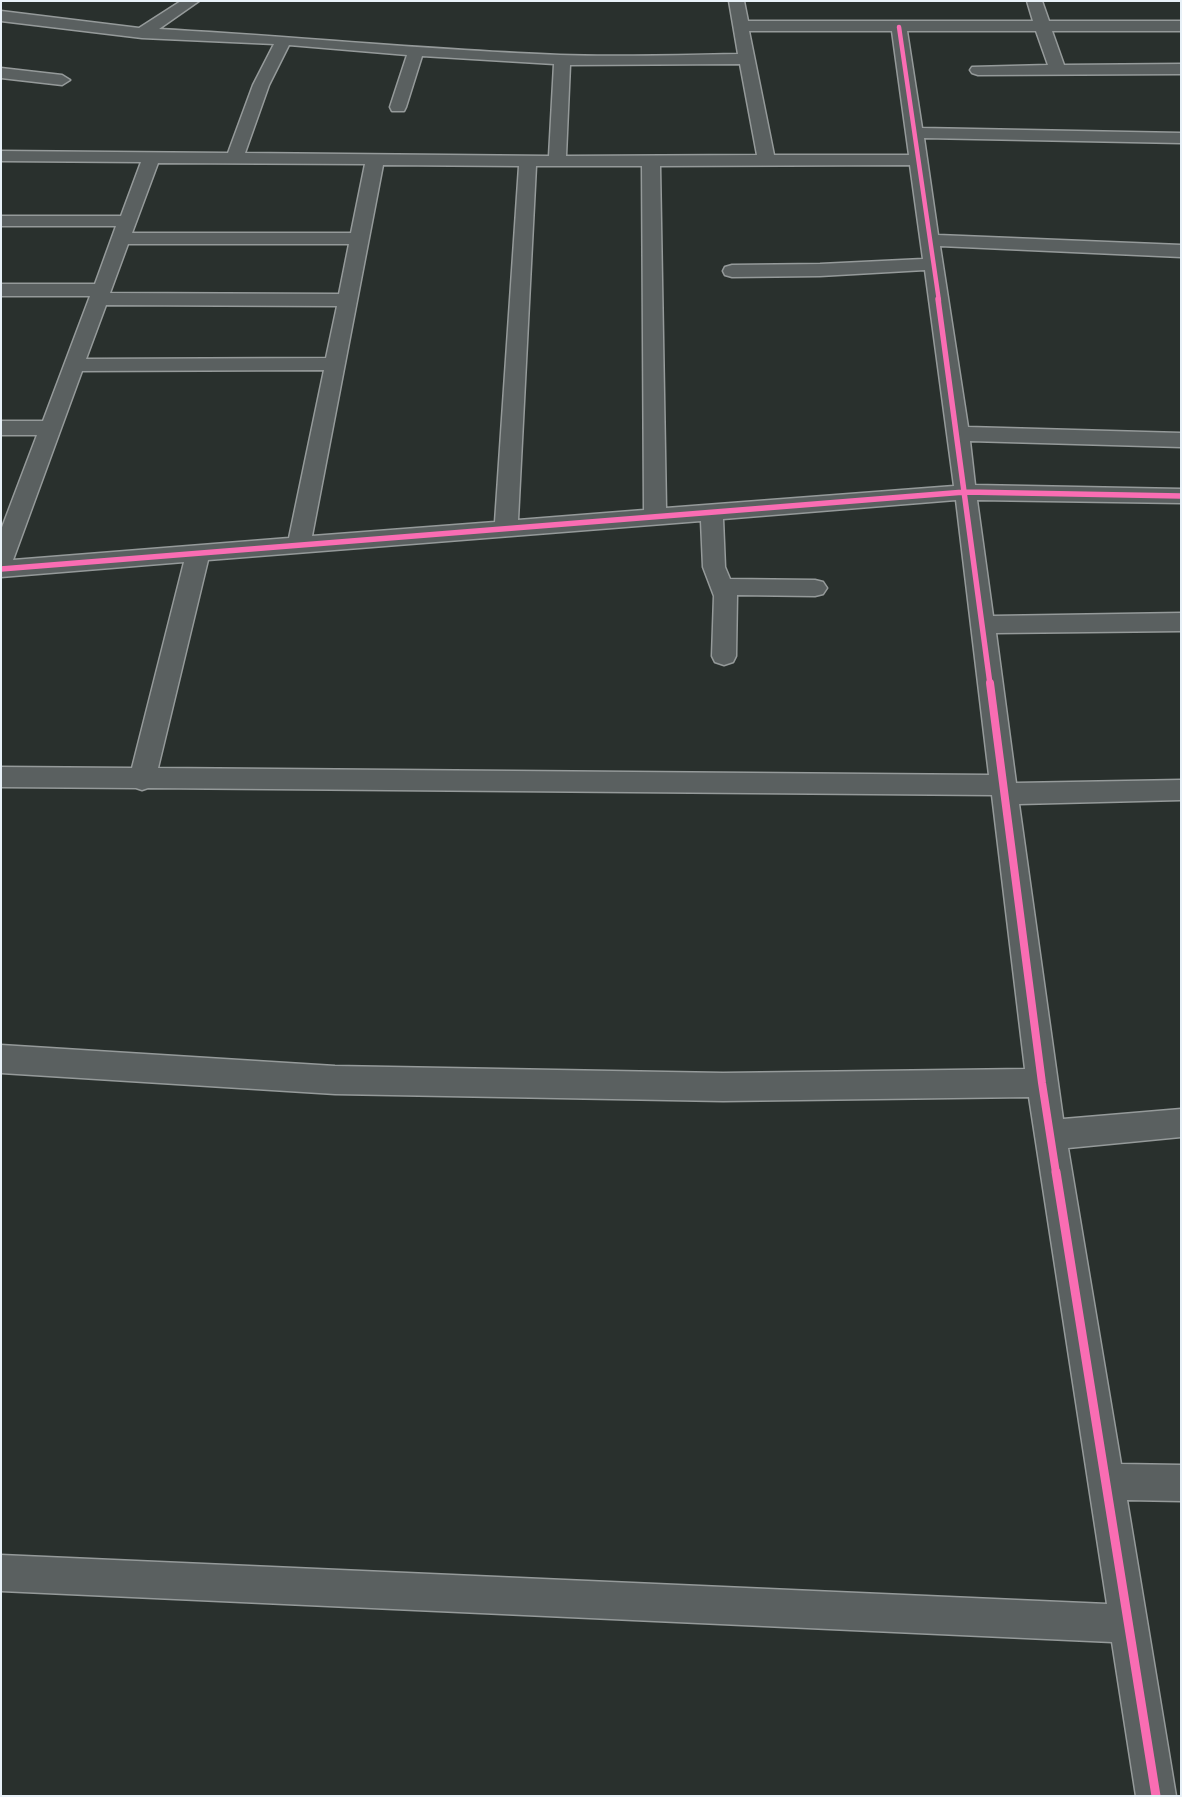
<!DOCTYPE html>
<style>
body{margin:0}
#map{position:relative;width:1182px;height:1797px;overflow:hidden;background:#29302d;font-family:Pangolin,sans-serif}
canvas{display:block}
.frame{position:absolute;inset:0;border:2px solid #e8f1f8;pointer-events:none}
</style>
<div id="map">
<canvas width="1182" height="1797"></canvas>
<div class="frame"></div>
</div>
<script>
const ctx = document.querySelector('canvas').getContext('2d');
ctx.lineJoin = 'round';
function stroke(path, color, width, dash) {
  ctx.strokeStyle = color;
  ctx.lineWidth = width;
  ctx.lineCap = dash ? 'butt' : 'round';
  ctx.setLineDash(dash || []);
  ctx.stroke(path);
}
function paint(path, color) {
  ctx.fillStyle = color;
  ctx.fill(path, 'evenodd');
}
const street = new Path2D(`
 M181 1H199L159 29C292 36 426 50 560 55 619 57 679 55 738 54L729 1H744L748 21H1033L1027 1H1042L1049 21H1181V31H1052L1064 65 1181 64V74L978 75 972 73 970 70 972 67 1048 65 1036 31H907L922 128 1181 133V143L924 138 938 235 1181 245V257L940 246 968 427 1181 433V447L970 441 975 485 1181 489V503L977 500 993 616 1181 613V631L996 633 1016 783 1181 780V800L1019 804 1063 1119 1181 1109V1137L1068 1148 1121 1464 1181 1465V1501L1127 1500 1176 1796H1136L1112 1642 1 1591V1555L1107 1604 1029 1097 723 1101 335 1094 1 1073V1045L335 1066 723 1073 1025 1069 992 795 148 788 142 790 136 788 1 787V767L132 768 184 562 1 577V530L37 435H1V421H43L90 296H1V284H95L116 226H1V216H121L141 162 1 161V151L228 153 253 85 274 44 142 38 1 21V11L139 28ZM749 31H892L909 155H774ZM289 45 407 55 390 107 392 111H404L406 107 422 56 554 64 549 156 245 153 269 85ZM740 64 757 155 566 156 570 65ZM158 163 365 164 351 233H132ZM383 165 519 166 495 522 312 536ZM910 165 923 259 820 264 732 265 725 267 723 271 725 275 732 277 820 276 925 270 954 486 666 508 660 166ZM536 166H642L644 510 518 520ZM128 244H349L339 294 110 293ZM106 305 337 306 326 358 86 359ZM324 370 289 538 13 560 82 371ZM956 500 989 775 158 768 208 560 701 521 703 567 714 596 712 656 715 662 724 665 733 662 736 656 737 595 815 596 823 594 827 588 823 582 815 580 730 579 725 567 723 519Z
 M1 68 62 75 70 80 62 85 1 78Z`);
const cyclewayFar3 = new Path2D(`
 M899 27 939 301`);
const cyclewayFar2 = new Path2D(`
 M938 299 990 684
 M1 569 965 492 1181 496`);
const cyclewayFar1 = new Path2D(`
 M990 683 1042 1083 1056 1173`);
const cycleway = new Path2D(`
 M1056 1172 1156 1796`);
stroke(street, '#959a9a', 3);
paint(street, '#5a6060');
stroke(cyclewayFar3, '#f96db3', 4.5);
stroke(cyclewayFar2, '#f96db3', 5.5);
stroke(cyclewayFar1, '#f96db3', 8);
stroke(cycleway, '#f96db3', 9);
</script>
